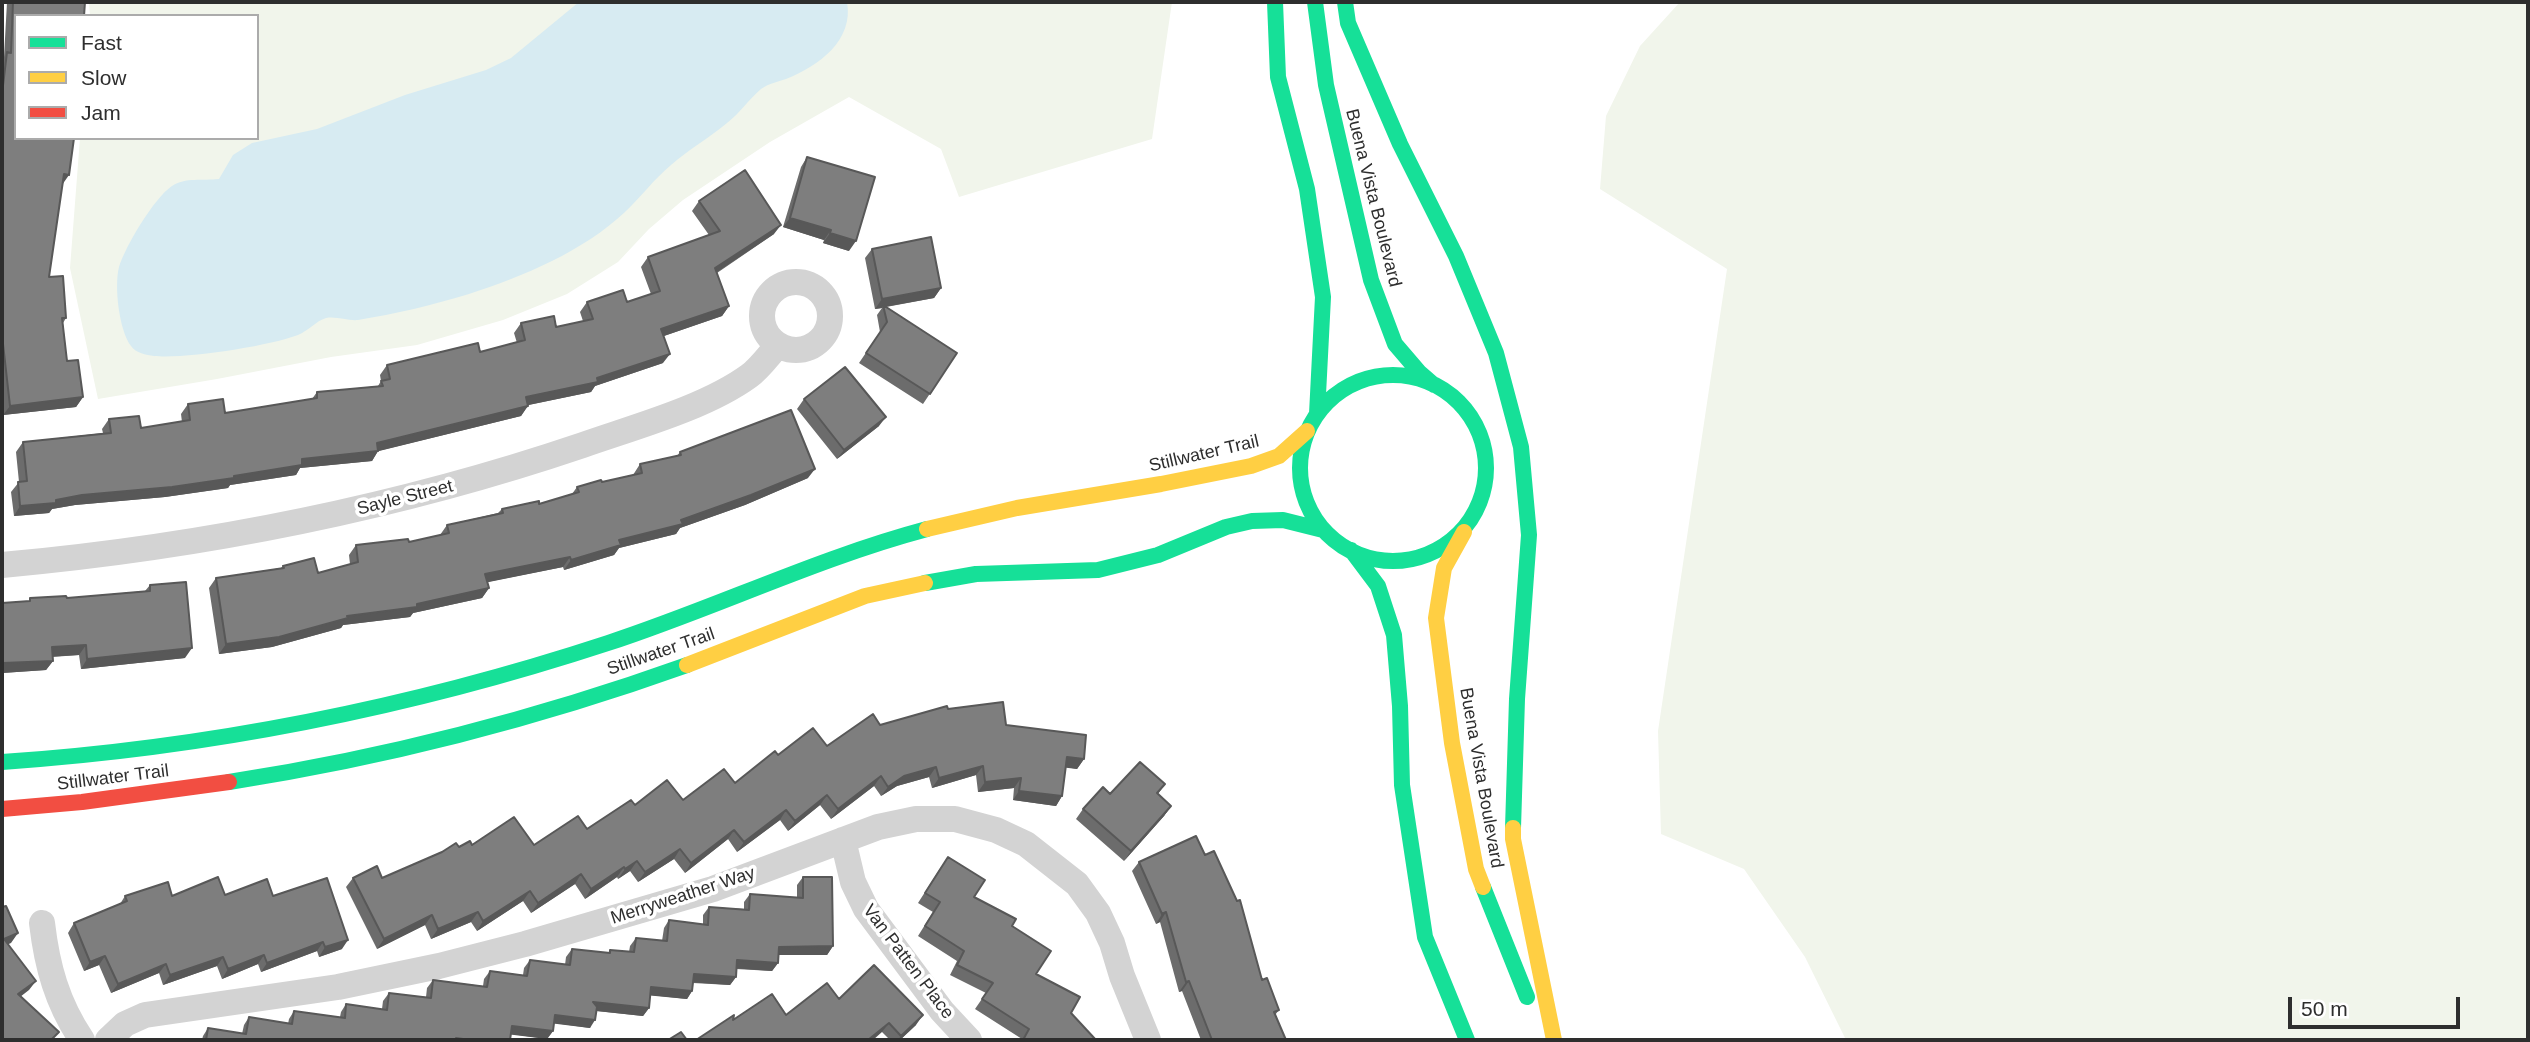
<!DOCTYPE html>
<style>
body{margin:0}
#map{position:relative;width:2530px;height:1042px;overflow:hidden;background:#fff;font-family:Arial,sans-serif}
canvas{display:block}
.frame{position:absolute;inset:0;border:4px solid #2e2e2e;pointer-events:none}
.legend{position:absolute;left:14px;top:14px;width:245px;height:126px;box-sizing:border-box;background:#fff;border:2px solid #ababab;margin:0;padding:9px 12px;list-style:none;font-size:21px;color:#2e2e2e}
.legend li{display:flex;align-items:center;gap:14px;height:35px}
.legend b{width:35px;border:2px solid #ababab}
.scale{position:absolute;left:2288px;top:997px;width:172px;height:32px;box-sizing:border-box;border:4px solid #2e2e2e;border-top:0;padding-left:9px;font-size:21px;line-height:24px;white-space:nowrap;color:#2e2e2e;-webkit-text-stroke:5px #fff;paint-order:stroke}
</style>
<div id="map">
<canvas width="2530" height="1042"></canvas>
<div class="frame"></div>
<ul class="legend">
<li><b style="height:9px;background:#16e098"></b>Fast</li>
<li><b style="height:9px;background:#ffcf43"></b>Slow</li>
<li><b style="height:9px;background:#f24e42"></b>Jam</li>
</ul>
<div class="scale">50 m</div>
</div>
<script>
const ctx = document.querySelector('canvas').getContext('2d');
ctx.lineJoin = 'round';
function paint(path, color) {
  ctx.fillStyle = color;
  ctx.fill(path, 'evenodd');
}
function stroke(path, color, width, dash) {
  ctx.strokeStyle = color;
  ctx.lineWidth = width;
  ctx.lineCap = dash ? 'butt' : 'round';
  ctx.setLineDash(dash || []);
  ctx.stroke(path);
}
function write(font, color, halo, rows, align = 'center') {
  ctx.font = font + ' Arial,sans-serif';
  ctx.lineWidth = 7;
  ctx.setLineDash([]);
  ctx.textBaseline = 'middle';
  ctx.strokeStyle = halo;
  ctx.fillStyle = color;
  for (const [text, x, y, turn = 0] of rows) {
    ctx.save();
    ctx.translate(x, y);
    ctx.rotate((+turn || 0) * Math.PI / 180);
    ctx.textAlign = isNaN(turn) ? turn : align;
    if (halo) ctx.strokeText(text, 0, 0);
    ctx.fillText(text, 0, 0);
    ctx.restore();
  }
}
const green = new Path2D(`
 M89 2H1172L1152 139 959 197 941 149 849 97 770 142 683 200 649 229 618 262 567 294 503 320 417 345 331 357 217 379 98 399 70 268 80 138H257V16H90Z
 M1680 2H2528V1040H1846L1805 957 1744 869 1661 834 1658 731 1727 269 1600 189 1606 116 1640 46Z`);
const water = new Path2D(`
 M579 2H847C854 40 819 66 786 79 777 82 770 83 761 89 749 99 740 113 727 123 709 138 688 150 671 165 654 179 641 197 625 212 582 252 524 276 469 294 433 305 395 314 358 320 348 321 336 316 326 318 316 321 308 331 298 335 269 346 186 359 154 356 146 355 136 353 131 346 119 330 114 286 119 267 125 247 154 198 172 186 185 177 203 181 219 179L233 155 252 143 317 129 405 95 486 70 511 58Z`);
const street = new Path2D(`
 M762 316a34 34 0 1 1 68 0a34 34 0 1 1-68 0Z
 M2 565C200 547 394 509 583 445 634 427 705 408 749 376 760 368 769 355 778 345
 M843 840 853 882 866 909 942 1011 969 1040
 M42 923C47 966 57 1003 82 1040
 M108 1040 125 1024 145 1015 338 987 439 966 525 944 713 889 878 827 916 819H955L996 830 1026 844 1077 884 1098 913 1112 943 1122 976 1148 1040`);
const fast = new Path2D(`
 M1275 2 1278 77 1307 189 1323 297 1317 414
 M1315 2 1326 85 1371 280 1395 344 1419 372 1434 385
 M1345 2 1348 23 1400 144 1456 256 1496 353 1521 447 1529 535 1517 699 1513 828
 M1300 468a93 93 0 1 1 186 0a93 93 0 1 1-186 0Z
 M1351 550 1378 586 1394 635 1400 706 1402 785 1425 937 1467 1040
 M925 583 976 574 1098 570 1158 555 1226 527 1252 521 1283 520 1323 530
 M2 762C207 748 413 707 608 643 715 608 818 558 927 529
 M229 782C384 758 539 718 687 665
 M1483 887 1527 997`);
const slow = new Path2D(`
 M927 529 1017 508 1161 484 1251 466 1279 456 1307 431
 M1464 532 1444 568 1436 618 1452 743 1476 869 1483 887
 M687 665 865 596 925 583
 M1513 828V839L1554 1040`);
const jam = new Path2D(`
 M2 809 82 802 229 782`);
const wall = new Path2D(`
 M7 2H85L16 16 62 185 49 277 66 318 63 323 67 361 83 397 76 407 3 415 2 401V60L4 57Z
 M807 157 849 251 823 243 824 240 783 227 801 167Z
 M699 201 774 234 717 273 729 306 722 316 664 336 663 363 595 386 591 392 528 405 521 416 378 451 372 461 300 468 296 475 230 485 228 488 165 497 75 505 52 509 49 513 14 516 11 492 19 482 16 452 23 442 103 433 102 429 109 419 141 428 182 422 181 414 188 404 225 413 312 399 317 392 378 386 381 381 380 375 387 365 480 352 517 343 514 333 521 323 556 327 583 321 580 312 587 302H627L651 294 641 267 648 257 709 235 692 211Z
 M872 249 941 288 934 298 886 307 957 353 923 404 859 363 880 332 877 315 882 308 875 309 865 258Z
 M804 399 879 426 837 459 797 409Z
 M680 452 808 478 745 505 680 528 676 534 619 548 614 555 564 570 563 567 487 582 489 588 482 598 413 613 410 617 343 625 341 628 272 647 219 654 209 588 216 578 281 568 283 566 318 573 350 564 349 555 356 545 409 542 440 535 447 525 498 513 502 509 539 504 572 494 577 487 633 475 640 464 677 456Z
 M150 585 185 658 81 669 79 655 52 657 53 661 46 670 2 673 30 598H67L145 591Z
 M948 709 1006 725 1084 759 1077 769 1066 767 1062 796 1056 806 1013 800 1014 788 978 792 976 775 932 788 929 777 897 786 881 796 874 786 831 819 820 805 788 831 780 820 737 852 728 839 685 873 674 859 638 882 630 871 618 879 617 877 585 899 575 884 531 913 523 901 477 931 471 922 431 939 425 925 377 949 346 887 353 878H382L459 847 472 845H534L587 829 635 805 683 800 735 783 778 755 827 746 880 725Z
 M1165 784 1158 794 1171 806 1164 816 1124 861 1076 819 1083 809 1110 794Z
 M1139 862 1262 980 1279 1010 1275 1015 1286 1040H1201L1182 991 1179 992 1160 922 1156 924 1132 871Z
 M941 867 974 897 1012 926 1036 974 1096 1040H1021L1022 1039 975 1009 986 993 950 975 957 961 918 936 933 912 918 903Z
 M803 877 833 946 827 955H778V963L772 971 736 969V977L730 985 693 983 692 991 687 999 650 995 649 1008 643 1016 596 1011 590 1028 554 1023 553 1031 547 1039 511 1034 510 1040H202L203 1036 208 1028 242 1034 244 1025 249 1017 288 1024 289 1019 294 1011 340 1017 341 1012 346 1004 382 1009 383 1001 389 993 426 997 427 988 433 980 483 986 484 979 490 971 523 975 524 968 530 960 565 965 566 957 572 949 608 953 610 950 629 952 630 946 636 938 662 941 664 928 669 920 703 924V915L709 907 744 909V902L750 894 797 898V885Z
 M225 895 273 896 342 949 319 957 317 951 261 972 258 964 222 979 217 966 163 985 159 973 111 993 99 965 84 971 68 933 74 923 120 904 125 896Z
 M839 999 916 1025 900 1040H890L882 1032 733 1020 786 1015Z`);
const shadedWall = new Path2D(`
 M64 174 69 175 62 185Z
 M790 218 831 230 824 240 783 227Z
 M781 225 774 234 708 278 715 268Z
 M830 233 856 241 849 251 823 243Z
 M941 288 934 298 884 307 883 305 882 308 875 309 882 299Z
 M729 306 722 316 655 339 661 329Z
 M670 354 663 363 595 386 591 392 519 407 526 397 597 378Z
 M83 397 76 407 3 415 10 406Z
 M528 406 521 416 375 452 378 451 372 461 300 468 296 475 230 485 228 488 165 497 75 505 52 509 49 513 14 516 20 506 82 495 234 476 302 459 377 443Z
 M886 417 879 426 837 459 844 450Z
 M815 469 808 478 745 505 680 528 676 534 619 548 614 555 564 570 571 560 619 540 681 520Z
 M570 557 563 567 479 584 485 574Z
 M489 588 482 598 413 613 410 617 343 625 341 628 272 647 219 654 226 644 347 616 417 604Z
 M86 645 79 655 45 657 52 647Z
 M192 648 185 658 81 669 87 659Z
 M53 661 46 670 2 673 3 663Z
 M1067 757 1084 759 1077 769 1060 767Z
 M983 766 976 775 932 788 939 778Z
 M936 767 929 777 897 786 881 796 888 787 904 776Z
 M881 776 874 786 831 819 838 809Z
 M1021 778 1014 788 978 792 985 782Z
 M1019 791 1062 796 1056 806 1013 800Z
 M827 795 820 805 788 831 795 821Z
 M1171 806 1164 816 1124 861 1131 851Z
 M786 810 780 820 737 852 744 842Z
 M734 830 728 839 685 873 691 863Z
 M680 849 674 859 638 882 645 872Z
 M637 861 630 871 618 879 625 869Z
 M624 867 617 877 585 899 591 889Z
 M581 874 575 884 531 913 538 903Z
 M530 891 523 901 477 931 483 921Z
 M478 912 471 922 431 939 438 929Z
 M1166 912 1160 922 1156 924 1162 914Z
 M432 915 425 925 377 949 384 939Z
 M18 933 11 943 2 947 4 939Z
 M348 940 342 949 319 957 325 947Z
 M323 942 317 951 261 972 267 963Z
 M833 946 827 955H773L779 947Z
 M264 955 258 964 222 979 228 969Z
 M105 956 99 965 84 971 90 962Z
 M223 957 217 966 163 985 170 975Z
 M737 960 778 963 772 971 731 968Z
 M166 964 159 973 111 993 118 984Z
 M694 974 736 977 730 985 688 982Z
 M36 981 29 990 11 1004 18 994Z
 M1189 981 1182 991 1179 992 1186 982Z
 M651 987 692 991 687 999 645 995Z
 M593 1002 649 1008 643 1016 588 1010Z
 M555 1015 595 1020 590 1028 549 1023Z
 M923 1015 916 1025 900 1040H898L901 1036Z
 M889 1023 882 1032 873 1040H868Z
 M512 1026 553 1031 547 1039 506 1034Z`);
const building = new Path2D(`
 M13 2H85L84 16H16V138H74L69 175 64 174 49 277 63 276 66 318H62L67 361 78 360 83 397 10 406 2 335V94L7 52 11 53Z
 M807 157 875 177 856 241 830 233 831 230 790 218Z
 M745 170 781 225 715 268 729 306 661 329 670 354 597 378 598 382 526 397 528 406 377 443 378 451 302 459V465L234 476V478L172 487 82 495 56 500V503L20 506 18 482 27 481 23 442 111 433 109 419 139 416 141 428 190 420 188 404 223 399 225 413 317 398V392L383 386 381 381 390 379 387 365 478 343 480 352 525 340 521 323 554 316 556 327 593 319 587 302 623 290 627 302 660 291 648 257 720 231 699 201Z
 M931 237 941 288 882 299 872 249Z
 M883 305 957 353 930 394 866 353 887 322Z
 M845 367 886 417 844 450 804 399Z
 M791 410 815 469 751 495 681 520 683 524 619 540 621 545 571 560 570 557 485 574 489 588 417 604V607L347 616 348 618 279 637 226 644 216 578 284 568 283 566 314 558 318 573 358 562 356 545 408 539 409 542 449 533 447 525 503 513 502 509 539 501V504L579 492 577 487 601 480 602 482 642 473 640 464 681 455 680 452Z
 M186 582 192 648 87 659 86 645 52 647 53 661 3 663V671H2V603L30 601V598L66 596 67 598 150 591V585Z
 M1003 702 1006 725 1086 735 1084 759 1067 757 1062 796 1019 791 1021 778 985 782 983 766 939 778 936 767 904 776 888 787 881 776 838 809 827 795 795 821 786 810 744 842 734 830 691 863 680 849 645 872 637 861 625 869 624 867 591 889 581 874 538 903 530 891 483 921 478 912 438 929 432 915 384 939 353 878 377 866 382 878 442 852 456 843 459 847 470 841 472 845 514 817 534 845 578 816 587 829 631 800 635 805 667 780 683 800 724 769 735 783 775 751 778 755 813 728 827 746 873 714 880 725 947 706 948 709Z
 M1140 762 1165 784 1157 793 1171 806 1131 851 1083 809 1103 787 1110 794Z
 M1196 836 1205 855 1214 851 1237 901 1240 900 1262 980 1267 978 1279 1010 1274 1012 1286 1040H1212L1189 981 1186 982 1166 912 1162 914 1139 862Z
 M948 857 985 880 974 897 1016 919 1012 926 1051 951 1036 974 1080 997 1071 1013 1096 1040H1023L1029 1029 982 999 993 983 957 965 964 951 925 926 940 902 925 893Z
 M218 877 225 895 267 879 273 896 327 878 348 940 325 947 323 942 267 963 264 955 228 969 223 957 170 975 166 964 118 984 105 956 90 962 74 923 127 901 125 896 168 882 172 896Z
 M803 877H832L833 946 779 947 778 963 737 960 736 977 694 974 692 991 651 987 649 1008 593 1002 597 1007 595 1020 555 1015 553 1031 512 1026 510 1040H470L456 1038V1040H206L208 1028 246 1034 249 1017 292 1024 294 1011 345 1018 346 1004 387 1010 389 993 431 998 433 980 487 987 490 971 527 976 530 960 570 965 572 949 610 953V950L634 952 636 938 667 941 669 920 708 925 709 907 749 910 750 894 803 898Z
 M6 906 18 933 4 939 36 981 18 994 59 1032 51 1040H2V907Z
 M874 965 923 1015 901 1036 889 1023 868 1040H696L734 1015 733 1020 772 994 786 1015 827 983 839 999Z
 M681 1032 687 1040H668Z`);
const streetNames = [
 ["Buena Vista Boulevard",1373,198,76],
 ["Stillwater Trail",1204,454,-13],
 ["Sayle Street",405,498,-14],
 ["Stillwater Trail",661,652,-19],
 ["Stillwater Trail",113,778,-7],
 ["Buena Vista Boulevard",1481,778,80],
 ["Merryweather Way",683,896,-18],
 ["Van Patten Place",908,962,53]
];
paint(green, '#f1f5eb');
paint(water, '#d7ebf2');
stroke(street, '#d3d3d3', 26);
stroke(fast, '#16e098', 16);
stroke(slow, '#ffcf43', 16);
stroke(jam, '#f24e42', 16);
paint(wall, '#6c6c6c');
paint(shadedWall, '#585858');
paint(building, '#7e7e7e');
stroke(building, '#585858', 2);
write('18px', '#2e2e2e', '#fff', streetNames);
</script>
